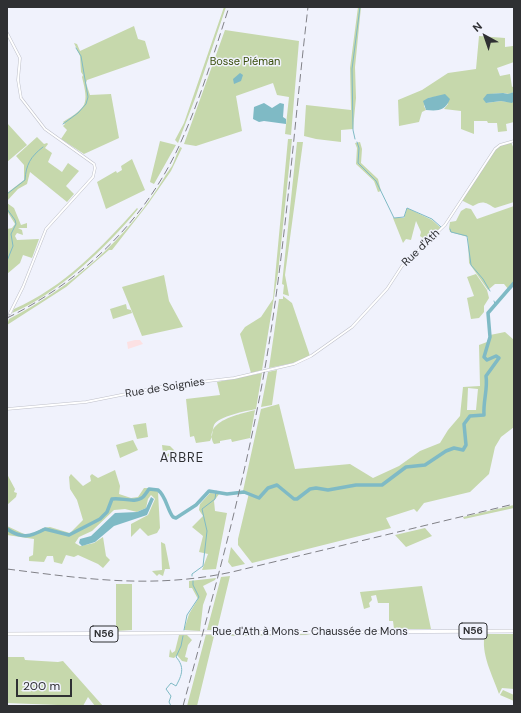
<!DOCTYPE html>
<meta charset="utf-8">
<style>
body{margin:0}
#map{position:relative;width:521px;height:713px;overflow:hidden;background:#f0f2fc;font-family:"DM Sans",sans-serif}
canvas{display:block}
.frame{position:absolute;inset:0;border:8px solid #2f3033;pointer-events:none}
.north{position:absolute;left:465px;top:16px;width:40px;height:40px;-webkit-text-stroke:3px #f0f2fc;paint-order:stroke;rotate:320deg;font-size:11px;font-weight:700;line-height:16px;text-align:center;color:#2f3033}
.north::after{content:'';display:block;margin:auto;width:14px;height:18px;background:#2f3033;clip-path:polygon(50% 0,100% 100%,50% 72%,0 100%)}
.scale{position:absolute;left:16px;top:679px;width:56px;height:18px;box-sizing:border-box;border:2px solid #2f3033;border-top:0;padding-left:5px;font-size:12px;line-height:14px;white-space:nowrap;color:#2f3033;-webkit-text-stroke:3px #f0f2fc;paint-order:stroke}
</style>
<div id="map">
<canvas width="521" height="713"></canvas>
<div class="frame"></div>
<div class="north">N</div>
<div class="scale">200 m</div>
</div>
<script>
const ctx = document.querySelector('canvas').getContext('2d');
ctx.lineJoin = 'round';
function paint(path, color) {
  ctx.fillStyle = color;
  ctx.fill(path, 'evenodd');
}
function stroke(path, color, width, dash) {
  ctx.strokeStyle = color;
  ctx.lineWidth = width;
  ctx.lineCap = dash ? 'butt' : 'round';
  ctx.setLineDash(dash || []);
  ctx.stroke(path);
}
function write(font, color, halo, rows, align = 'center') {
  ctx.font = font + ' "DM Sans",sans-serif';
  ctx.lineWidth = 3;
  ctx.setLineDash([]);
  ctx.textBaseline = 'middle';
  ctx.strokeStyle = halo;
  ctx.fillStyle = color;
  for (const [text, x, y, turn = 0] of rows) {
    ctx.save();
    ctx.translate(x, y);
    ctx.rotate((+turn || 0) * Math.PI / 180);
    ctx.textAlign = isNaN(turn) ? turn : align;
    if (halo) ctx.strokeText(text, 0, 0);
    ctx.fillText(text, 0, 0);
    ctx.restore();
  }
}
const education = new Path2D(`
 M135 340H140L143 344 128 349 127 342Z`);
const green = new Path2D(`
 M224 7H226L196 96 178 143 175 140 184 123Z
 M358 7H361L355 67 356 98 353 129 341 130V142L316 139 304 136 306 105 351 110 350 68Z
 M134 26 138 39 145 41 150 58 87 80 86 83 90 95 111 94 119 138 84 154 61 139 67 130 63 126 65 124 63 122C87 107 89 105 82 77L83 75 81 72 80 56 74 43 77 44 80 51Z
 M225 30 299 41 291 135 285 134 289 97 277 95 273 83 236 96 242 131 196 146 184 144Z
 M479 36 505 38V47L513 46 514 62 497 68 500 76 510 74 512 87 514 86V92L509 94 503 93 491 94 486 103 501 101 509 102 514 101V122L506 124 507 131 498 132 497 123H488L487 121H474V134L461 129V111L444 109 448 104 441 96 428 98 424 106 426 110 422 112 419 122 399 126 398 100 422 90 448 73 476 69Z
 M7 123 27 145 7 162Z
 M37 137 44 144 47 143 48 144 45 148 52 153 48 162 62 172 68 163 79 171 66 186 74 194 67 202 30 172 27 184 18 189 7 201V193L24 180V165L16 156Z
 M288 139H292L278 273 262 370 251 373 240 334 245 327 261 317 273 299Z
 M160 141 176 145 154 184 150 182Z
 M297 142H303L285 275 289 296 283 294 284 285 282 284Z
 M360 142 362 149 361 163 378 179 381 191 378 192 374 181 356 164 357 148 355 143Z
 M511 142 514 149V202L495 208C485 202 483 200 473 206L461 200 495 149 500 145Z
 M180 147 182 148 171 171 148 204 112 250H109L66 287 7 325 9 319C72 287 127 239 164 178 166 174 170 169 172 166 174 162 177 153 180 147Z
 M132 159 145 190 106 209 97 182 116 171 117 173 122 170 121 166Z
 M7 203 14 208 21 225 27 223V228H18L22 230 23 235 17 233 15 236 17 240 39 239 32 258 23 255 20 263 7 274V229L12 228 15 224 7 211Z
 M514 206V283L509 290 504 284H495L488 290 469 263 468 237 450 232 449 228 450 222 456 221 461 211 466 208 471 209 477 219Z
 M137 208 138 209C106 248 58 294 12 313L14 309C64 287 101 248 137 208Z
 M407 208 432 220 441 228 426 240 420 236 421 232 416 221 411 240 406 239 403 243 393 218H404Z
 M476 274 487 290 489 298 484 306V312L479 318 471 319 467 298 474 296 467 277Z
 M164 275 169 301 183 327 142 336 122 287Z
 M283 296 292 303 310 356 293 363 269 368 279 299H283Z
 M126 304 127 309 131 310 132 313 113 319 110 309Z
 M505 332 514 340V427L501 437 495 447 489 474 470 492 424 503 417 512 414 509 386 518 391 528 252 563 238 545V539L249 493 243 491 261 409 279 404 295 469 350 464 373 478 399 466 420 451 440 443 448 430 460 416 463 387 480 386 479 345 487 342 490 335ZM468 388 478 389 476 410H467Z
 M277 370 272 405 261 407 268 372Z
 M262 373 256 409C246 411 219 416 214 425 212 430 213 436 210 441L196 443 194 436 190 437 186 399 220 395 217 382Z
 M255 410 250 438 232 442 231 439 220 441V443L214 444C202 421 240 414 255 410Z
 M146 423 148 437 137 439 133 425Z
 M133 440 138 450 120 458 116 445Z
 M162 445 170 446 174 450 172 456 165 457 172 450H168L163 453Z
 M115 470 120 486 119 494 131 498 138 497 144 488H154L158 492 160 528 157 533 148 536 140 528 131 537V524L148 515 155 499 151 495 148 499 146 508 137 512 125 509 114 510 92 531 79 537 75 543 80 546 94 543 103 537 106 556 110 560 103 568 98 564 78 555 74 557 66 555 62 564 54 562 53 556H47L44 562 29 561V557L33 555 34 539 7 535V526L24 534H32L43 528 50 527 70 533 83 520 77 500 70 489 69 477 71 474 83 486 91 481 90 476 92 474 98 478Z
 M7 474 15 489 14 492 17 493 16 497 7 505Z
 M210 493 219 494 214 501 215 511 227 513 216 569 202 570 208 554 199 552 203 536 192 527 203 516 199 510 200 504Z
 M514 505V508L464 519 463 517Z
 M425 528 432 536 406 547 395 535Z
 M161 542 165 544 170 569H165L163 576 159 574 157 576 152 571 162 570Z
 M231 547 245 564 232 567 228 562Z
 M230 576 217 630H207L221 577Z
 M216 578 215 580 203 586 207 594 203 605 200 631 184 630 189 614 198 599 192 588H189V581Z
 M116 584H132V630L116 631Z
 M422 586 431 629H394L393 621H389V603H378L376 595 371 596 372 600 369 603 370 607 364 609 360 592Z
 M206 634H306L310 635 214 636 197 706H187Z
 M485 634H514V689L502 688 499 694C493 676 480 653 485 634Z
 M179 635H187L192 640 188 645 185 657 188 658 187 662 182 661 177 655 174 658 169 657 170 649 172 653 175 651Z
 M7 657H24L25 660 58 662 63 661 103 706H95L88 697 83 706 7 703Z
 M503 690 514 695V701L500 695Z`);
const water = new Path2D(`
 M240 73 243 75 241 81 234 84 233 79Z
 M514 92V101L512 103 501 101 486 103 483 99 487 94 503 93 508 94Z
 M445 94 450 99C445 111 438 111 426 110L423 101 428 98Z
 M264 103 272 108 280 103 284 104 283 117 286 119V124L264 121 259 122 253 119 254 107Z
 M151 497 154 499 147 515 114 526 95 542 82 546 79 543 80 539 91 536 115 513 137 512 146 508Z`);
const stream = new Path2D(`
 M63 124 78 113 86 104 88 97 81 56 76 48
 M355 139 353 130 352 69 360 7
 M357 142 359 148 358 163 376 181 394 218 404 217 407 208 432 219 441 227
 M7 194 25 180C26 165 30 157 43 147
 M7 209 15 220 16 224 11 234 13 246 7 261
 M450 229 451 232 467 236 471 265 483 279 490 291
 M494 301 495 304
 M192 576V574L203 566 207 531 202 509 215 499 216 491
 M184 630 187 615 199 597 193 585V581
 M171 706 169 702 171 696 166 689 171 683 176 686C182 675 185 667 176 657L181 646 183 636`);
const river = new Path2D(`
 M7 529C22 539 30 537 45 529L69 535 100 519 107 512 112 499C121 497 135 504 143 497 145 495 147 492 149 489L158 490C166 496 167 509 173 517L176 518 196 505 209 491 227 494 244 492 259 498 268 488 277 485 294 499H297L310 489 316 488 328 490 356 485H382L406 467 425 465 446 451 454 448 463 450 466 445 464 424 470 416 484 415C483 401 488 389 486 376L499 358 496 356 487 360 484 357 490 337 488 313 514 283`);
const minorTunnel = new Path2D(`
 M7 318 10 313`);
const minor = new Path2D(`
 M7 33 20 58 18 80 21 98 45 129 94 164 95 168 93 177 46 229 23 287 10 313
 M7 409 86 402 166 386 234 378 294 364 311 356 352 327 387 289 402 266 445 225 495 149 500 145 514 141`);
const major = new Path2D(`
 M7 634 514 631`);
const rail = new Path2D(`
 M7 318C82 281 145 221 180 144 200 100 214 53 229 7
 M7 569C86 579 153 589 232 572L514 504
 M183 706C214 592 246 478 266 362 286 244 294 125 308 7`);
const shields = [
 [473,631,28],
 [104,634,28]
];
const shieldNames = [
 ["N56",473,631],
 ["N56",104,634]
];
const parkNames = [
 ["Bosse Piéman",245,62]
];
const streetNames = [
 ["Rue d'Ath",421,248,-44],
 ["Rue de Soignies",165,388,-9],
 ["Rue d'Ath à Mons - Chaussée de Mons",310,632]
];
const quarterNames = [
 ["ARBRE",182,459]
];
paint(education, '#fce1e3');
paint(green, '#c6d8ac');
paint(water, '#7fbac5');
stroke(stream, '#7fbac5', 1);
stroke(river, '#7fbac5', 3.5);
stroke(minorTunnel, '#c9cbd4', 2, [2, 1]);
stroke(minor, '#bfc1ca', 3);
stroke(major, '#bfc1ca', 4);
stroke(minor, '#fff', 2);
stroke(major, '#fff', 3);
stroke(rail, '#808187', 1, [8, 4]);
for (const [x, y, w] of shields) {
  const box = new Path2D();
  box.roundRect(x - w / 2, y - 8, w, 16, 3);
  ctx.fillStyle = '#f0f2fc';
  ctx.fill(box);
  stroke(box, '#2f3033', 1);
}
write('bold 10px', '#2f3033', null, shieldNames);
write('11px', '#3a4f0c', '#f0f2fc', parkNames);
write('11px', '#2f3033', '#f0f2fc', streetNames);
ctx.letterSpacing = '1px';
write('13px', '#2f3033', '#f0f2fc', quarterNames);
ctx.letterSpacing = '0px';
</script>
